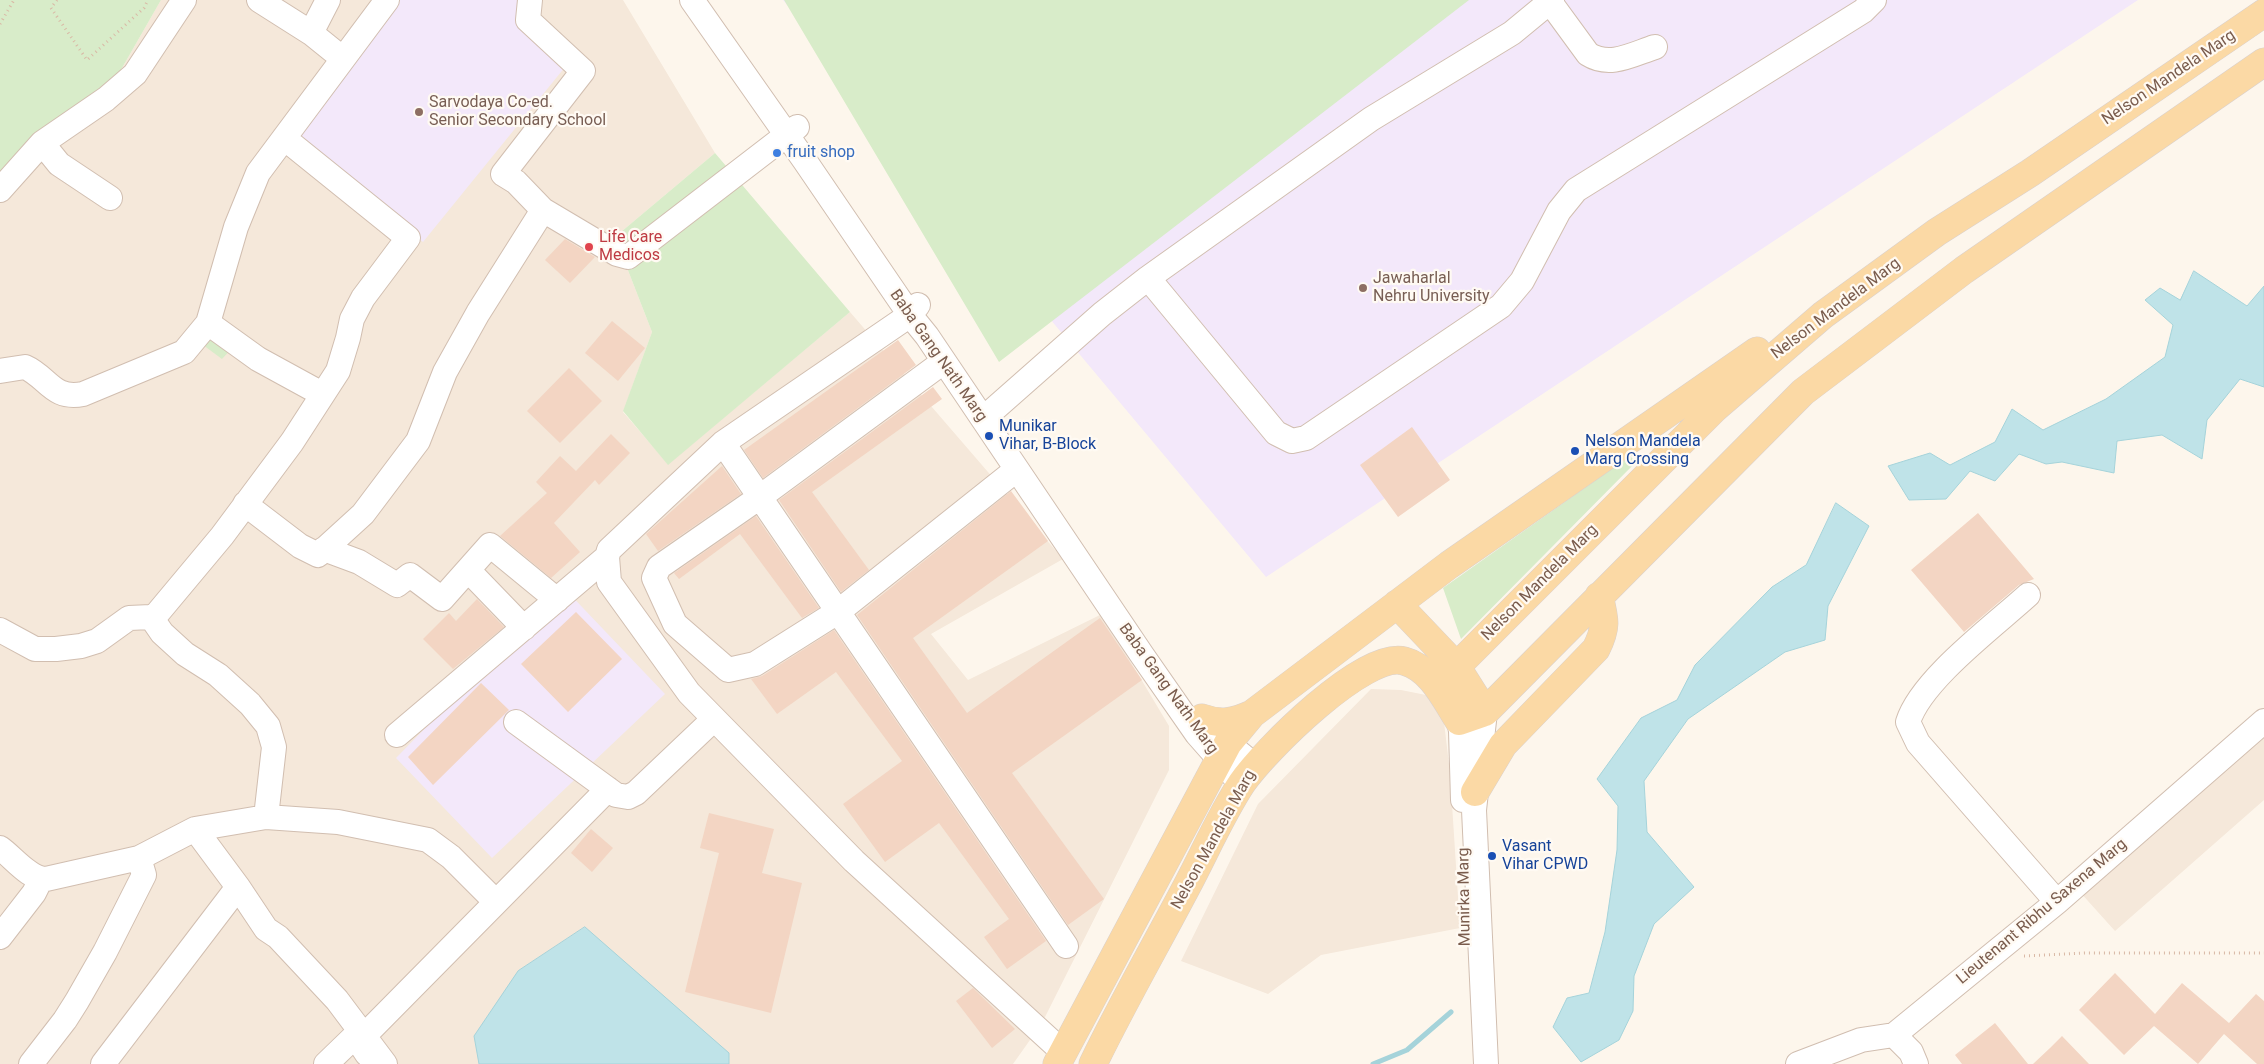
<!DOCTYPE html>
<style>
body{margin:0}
canvas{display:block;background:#fdf6ec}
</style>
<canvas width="2264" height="1064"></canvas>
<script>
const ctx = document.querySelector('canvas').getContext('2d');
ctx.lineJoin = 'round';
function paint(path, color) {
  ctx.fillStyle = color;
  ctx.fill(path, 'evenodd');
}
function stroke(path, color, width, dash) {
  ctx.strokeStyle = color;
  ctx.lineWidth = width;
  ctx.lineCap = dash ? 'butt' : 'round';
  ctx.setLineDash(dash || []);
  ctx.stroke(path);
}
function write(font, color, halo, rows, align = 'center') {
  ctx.font = font + ' Roboto,sans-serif';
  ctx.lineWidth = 4.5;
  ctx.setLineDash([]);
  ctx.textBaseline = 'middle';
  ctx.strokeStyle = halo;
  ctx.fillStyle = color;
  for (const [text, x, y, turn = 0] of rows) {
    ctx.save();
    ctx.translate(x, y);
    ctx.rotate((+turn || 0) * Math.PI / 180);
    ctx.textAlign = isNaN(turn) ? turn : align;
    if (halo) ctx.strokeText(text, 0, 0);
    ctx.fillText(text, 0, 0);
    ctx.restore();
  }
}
const residential = new Path2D(`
 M161 0H623L715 153 615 237 652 332 623 412 668 464 850 312 1063 559 931 634 968 680 1102 614 1169 726V770L1042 1023 1013 1064H0V177L35 134 118 75Z
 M1371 689 1401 690 1426 695 1444 722 1450 773 1460 928 1321 955 1268 994 1181 961 1258 804Z
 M2264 729V800L2115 931 2079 891Z`);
const education = new Path2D(`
 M398 0H531L522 10 574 56 423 242 289 141Z
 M783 0H2138L1266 577Z
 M563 587 665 694 492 858 396 758Z`);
const green = new Path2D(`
 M0 0H161L118 75 35 134 0 177Z
 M784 0H1469L999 362Z
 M715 153 850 312 668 465 623 411 652 332 615 237Z
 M208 323 236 344 222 359 195 339Z
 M1630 456 1636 462 1461 639 1443 588Z`);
const water = new Path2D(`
 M2194 271 2247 306 2264 286V387L2240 379 2207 420 2202 459 2162 435 2117 441 2114 473 2062 462 2046 464 2019 454 1995 481 1970 471 1946 499 1909 500 1888 466 1930 453 1950 465 1995 442 2012 409 2043 430 2106 399 2165 357 2173 325 2145 300 2160 288 2180 300Z
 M1836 503 1869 526 1828 606 1825 640 1785 652 1688 719 1644 781 1647 832 1694 887 1654 924 1634 976 1633 1011 1619 1040 1581 1062 1553 1027 1567 998 1589 993 1605 932 1617 850 1618 806 1597 779 1641 718 1677 700 1695 665 1772 587 1806 565Z
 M585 927 729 1053V1064H479L474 1036 518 971Z`);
const stream = new Path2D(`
 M1373 1064 1407 1050 1451 1012`);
const building = new Path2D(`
 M565 239 595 257 570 283 545 260Z
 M612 321 645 348 618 381 585 353Z
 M898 340 916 365 763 478 744 450Z
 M569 368 602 401 560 443 527 411Z
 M933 387 942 399 812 492 869 570 841 592 779 500Z
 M1412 427 1450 480 1398 517 1360 465Z
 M611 434 630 453 599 485 595 480 554 523 580 552 551 578 500 536 547 493 536 482 560 456 576 471Z
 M722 466 741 494 658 551 646 534Z
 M1011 491 1048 541 913 638 967 713 1100 618 1142 680 1012 773 1104 899 1068 925 857 615Z
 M1978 513 2034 579 2019 585 1964 632 1911 570Z
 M756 516 819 608 802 618 740 534 679 579 674 573Z
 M477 599 504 627 453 669 423 639 449 613 456 621Z
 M576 612 622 659 568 712 521 664Z
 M834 630 1046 941 1007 969 984 937 1009 919 939 823 885 862 843 804 902 761 836 672 777 714 751 679 762 676Z
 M481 683 509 710 433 785 408 757Z
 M709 813 774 829 762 873 802 883 771 1013 685 992 719 853 700 848Z
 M591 829 613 848 592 872 571 853Z
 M2115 973 2155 1014 2182 983 2229 1023 2256 994 2264 1001V1064H2257L2224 1034 2198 1064 2154 1026 2124 1055 2079 1010Z
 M973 988 1015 1029 992 1048 956 1001Z
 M1995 1023 2028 1064H1962L1955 1055Z
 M2062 1036 2089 1064H2033L2050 1048Z`);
const path = new Path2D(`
 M57 0 51 8 87 60 144 8 148 0
 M0 24 14 0
 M2024 956 2084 953H2264`);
const minor = new Path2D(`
 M259 0 311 33 342 58
 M530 0 528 20 583 71 503 174 516 182 543 210 617 254 628 257 797 127
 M692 0 805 161 910 315 927 336 1142 655 1197 734 1241 784
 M1550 2 1588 54C1610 68 1633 54 1655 47
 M311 33 328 0
 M42 143 59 164 110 198
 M0 190 42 143 106 99 135 74 184 0
 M1148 278 1276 433 1292 441 1306 438 1501 306 1522 281 1559 211 1576 190 1863 11 1874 0
 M918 305 910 315 723 443 609 550 607 557 609 582 689 693 854 861 1063 1052
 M935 368 760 497 659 567 654 578 675 624 728 670 755 664 839 611 1016 470
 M0 371 25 367C48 377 52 400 83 394L184 352 208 323
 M322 394 258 359 208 323 236 227 258 173 387 0
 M992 411 1102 314 1148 278 1371 119 1512 33 1552 0
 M723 443 1066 946
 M245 504 300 546 318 555 363 514 418 441 445 372 478 313 543 210
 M324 549 359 562 397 585 410 575 442 599 490 545 557 600
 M468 570 524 628
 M2028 595C1994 626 1921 680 1908 722L1918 743 2057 902
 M151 617 162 633 185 654 218 675 250 704 268 726 274 747 266 817
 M0 630 35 649H56L81 646 97 641 129 618 151 617 156 615 222 536 292 442 338 371 348 338 352 319 363 298 408 238 284 138
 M1485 712 1474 810 1486 1064
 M1459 721 1461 731 1463 800
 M516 722 616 795 628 797 636 793 714 719
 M1214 732 1255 766
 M397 735 607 557
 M195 829 238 887
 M0 848C13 857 29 879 46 879L139 858 195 829 266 817 338 822 428 840 451 857 496 902
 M0 937 34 893 41 879
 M1894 1035 1911 1052 1916 1064
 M364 1036 608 789
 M31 1064 65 1020 77 1001 105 952 144 875 139 858
 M103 1064 238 887 266 929 278 937 337 1000 385 1064
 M326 1064 355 1036 367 1054
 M1798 1064 1861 1040 1894 1035 2057 902 2264 721`);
const major = new Path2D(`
 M1397 604 1456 666 1485 712
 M1437 686 1714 409 1823 315 1937 232 2030 173 2264 13
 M1202 718C1221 725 1234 722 1252 714L1449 565 1757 351
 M1475 792 1503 745 1596 649C1607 627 1605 620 1599 596
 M1057 1064 1228 743 1252 714
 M1093 1064C1122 1004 1156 945 1187 886 1204 854 1222 813 1242 783 1264 751 1365 650 1404 661 1431 668 1445 699 1459 721L1485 712 1803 392 1964 270 2264 62`);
const markers = [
 [419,112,5,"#8d6e63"],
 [777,153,5,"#3f7fe0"],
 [589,247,5,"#e0444e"],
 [1363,288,5,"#8d6e63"],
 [989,436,5,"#1a4fb4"],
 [1575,451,5,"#1a4fb4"],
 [1492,856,5,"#1a4fb4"]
];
const streetNames = [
 ["Nelson Mandela Marg",2169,78,-34],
 ["Nelson Mandela Marg",1836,309,-37],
 ["Baba Gang Nath Marg",938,356,55],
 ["Nelson Mandela Marg",1540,583,-45],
 ["Baba Gang Nath Marg",1168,689,54],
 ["Nelson Mandela Marg",1214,840,-61],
 ["Munirka Marg",1465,897,-91],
 ["Lieutenant Ribhu Saxena Marg",2042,912,-40]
];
const educationNames = [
 ["Sarvodaya Co-ed.",429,103],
 ["Senior Secondary School",429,121],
 ["Jawaharlal",1373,279],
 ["Nehru University",1373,297]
];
const shopNames = [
 ["fruit shop",787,153]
];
const healthNames = [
 ["Life Care",599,238],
 ["Medicos",599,256]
];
const transitNames = [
 ["Munikar",999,427],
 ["Vihar, B-Block",999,445],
 ["Nelson Mandela",1585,442],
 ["Marg Crossing",1585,460],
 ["Vasant",1502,847],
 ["Vihar CPWD",1502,865]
];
paint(residential, '#f5e8da');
paint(education, '#f3e8fa');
paint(green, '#d8ecc9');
paint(water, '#bfe3e8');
stroke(water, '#a5d3da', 1);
stroke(stream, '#a5d3da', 5);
paint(building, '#f3d5c3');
stroke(minor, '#d1beb0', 26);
stroke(major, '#dad1cd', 29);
stroke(path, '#d9b8a5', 3, [1, 4]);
stroke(minor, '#fff', 24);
stroke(major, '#fbd9a5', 28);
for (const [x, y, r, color] of markers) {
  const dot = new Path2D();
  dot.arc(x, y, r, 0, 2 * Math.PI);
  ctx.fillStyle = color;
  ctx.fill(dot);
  stroke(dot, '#fffaf3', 2);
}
write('16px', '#7a5c4d', '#fffaf3', streetNames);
write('16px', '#785e54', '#fffaf3', educationNames, 'left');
write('16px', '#366cbe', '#fffaf3', shopNames, 'left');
write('16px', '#be3a42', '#fffaf3', healthNames, 'left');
write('16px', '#164399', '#fffaf3', transitNames, 'left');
</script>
